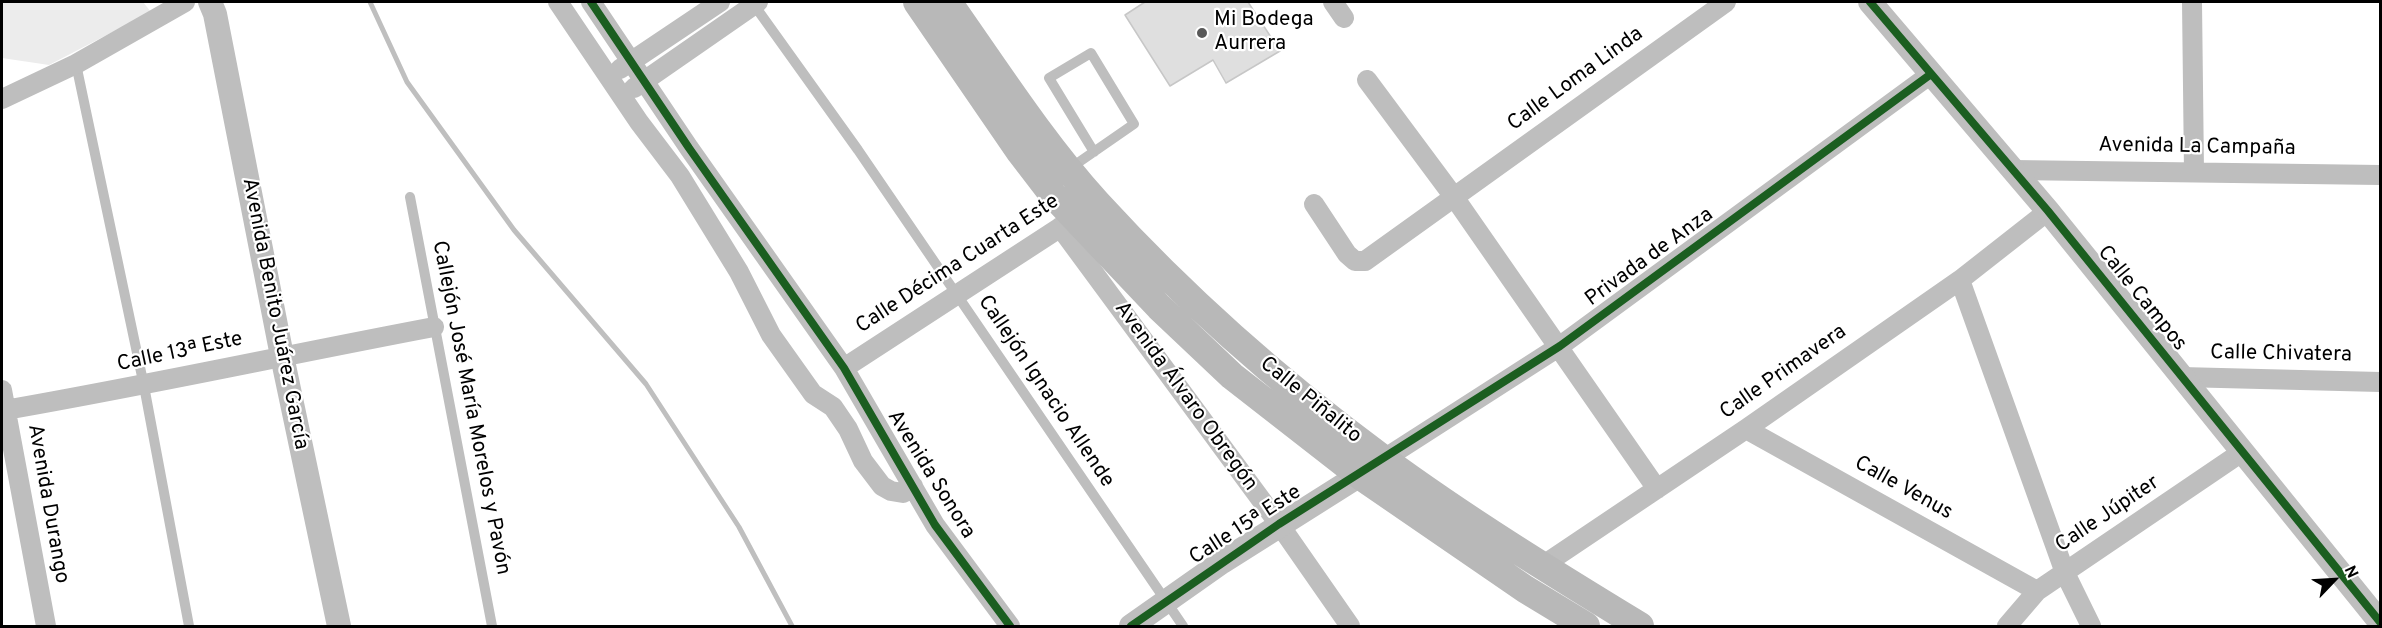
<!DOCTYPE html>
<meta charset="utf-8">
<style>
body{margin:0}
#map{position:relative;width:2382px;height:628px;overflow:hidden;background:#fff;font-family:Overpass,sans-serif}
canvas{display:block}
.frame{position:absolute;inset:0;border:3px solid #000;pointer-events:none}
.north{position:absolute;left:2304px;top:550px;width:60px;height:60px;-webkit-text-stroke:4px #fff;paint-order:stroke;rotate:65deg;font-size:16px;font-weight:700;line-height:24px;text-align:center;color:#000}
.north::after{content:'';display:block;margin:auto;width:21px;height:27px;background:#000;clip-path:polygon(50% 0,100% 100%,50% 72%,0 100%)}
</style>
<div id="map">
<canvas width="2382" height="628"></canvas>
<div class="frame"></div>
<div class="north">N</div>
</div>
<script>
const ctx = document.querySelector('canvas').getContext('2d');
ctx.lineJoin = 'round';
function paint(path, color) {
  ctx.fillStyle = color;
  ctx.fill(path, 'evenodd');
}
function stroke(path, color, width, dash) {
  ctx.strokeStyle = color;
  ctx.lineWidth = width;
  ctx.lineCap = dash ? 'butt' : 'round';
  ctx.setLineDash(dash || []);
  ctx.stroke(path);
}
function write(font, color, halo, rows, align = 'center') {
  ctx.font = font + ' Overpass,sans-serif';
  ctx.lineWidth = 4.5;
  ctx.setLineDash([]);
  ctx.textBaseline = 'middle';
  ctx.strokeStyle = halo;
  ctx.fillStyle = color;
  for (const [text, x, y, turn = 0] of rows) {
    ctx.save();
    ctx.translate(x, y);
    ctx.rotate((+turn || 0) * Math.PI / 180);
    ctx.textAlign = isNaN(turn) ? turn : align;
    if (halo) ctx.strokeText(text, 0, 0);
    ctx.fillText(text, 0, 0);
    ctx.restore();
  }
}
const green = new Path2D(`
 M2 2H143L151 12 49 65 2 58Z`);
const stream = new Path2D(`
 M370 2 407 82 514 230 646 384 739 527 792 626`);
const building = new Path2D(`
 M1145 2H1248L1280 51 1226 83 1213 60 1170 86 1125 15Z`);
const service = new Path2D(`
 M752 2 858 150 1183 626
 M76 64 144 386 189 626
 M1069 169 1134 124 1091 53 1049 78 1094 152
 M410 197 492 626`);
const minor = new Path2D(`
 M558 2 639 122 680 176 739 272 771 335 813 394 833 407 848 429 863 461 882 486 891 491 903 493 913 486
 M591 2 689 148 844 368 935 525 1010 626
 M1333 2 1344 18
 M2192 2 2194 172
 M620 69 720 2
 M1367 80 1454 197 1657 489
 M634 88 758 2
 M2 99 76 64 185 2
 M2013 170 2380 175
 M1314 204 1347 254 1355 261H1365L1726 2
 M1060 227 1279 524 1350 626
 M1960 280 2065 573 2091 626
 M844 368 1070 221
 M2181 377 2380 382
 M2 390 46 626
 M5 410C149 385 291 354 434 327
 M1746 429 2037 591
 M1384 459 1560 346 1931 74
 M1542 566 1746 429 1960 280 2048 211
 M2007 626 2037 591 2242 452`);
const tertiary = new Path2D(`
 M210 2 215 14 282 356 339 626
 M1870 2 2048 211 2380 622
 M1131 626 1222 562 1374 466`);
const secondary = new Path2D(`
 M917 2 1020 152 1053 195 1159 307 1232 376 1359 475 1525 589 1586 626
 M948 2C996 70 1041 141 1097 203 1183 297 1280 383 1382 458 1465 519 1553 573 1640 626`);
const cycleway = new Path2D(`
 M591 2 689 148 844 368 935 525 1010 626
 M1870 2 2048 211 2380 622
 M1131 626 1279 524 1560 346 1931 74`);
const markers = [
 [1202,33,6,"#595959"]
];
const poiNames = [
 ["Mi Bodega",1214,21],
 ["Aurrera",1214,45]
];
const streetNames = [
 ["Calle Loma Linda",1576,80,-36],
 ["Avenida La Campaña",2197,148,1],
 ["Privada de Anza",1650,258,-36],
 ["Calle Décima Cuarta Este",958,265,-33],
 ["Calle Campos",2141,299,51],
 ["Avenida Benito Juárez García",274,314,79],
 ["Calle 13ª Este",180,353,-12],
 ["Calle Chivatera",2281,355,1],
 ["Calle Primavera",1784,373,-35],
 ["Callejón Ignacio Allende",1045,392,56],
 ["Avenida Álvaro Obregón",1185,397,54],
 ["Calle Piñalito",1310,401,39],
 ["Callejón José María Morelos y Pavón",470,408,79],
 ["Avenida Sonora",930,475,58],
 ["Calle Venus",1903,489,29],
 ["Avenida Durango",47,504,80],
 ["Calle Júpiter",2108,515,-34],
 ["Calle 15ª Este",1246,526,-33]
];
paint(green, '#ececec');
stroke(stream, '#bfbfbf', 5);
paint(building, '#dfdfdf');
stroke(building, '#c7c7c7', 1.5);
stroke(service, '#bebebe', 10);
stroke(minor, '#bebebe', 20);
stroke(tertiary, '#bebebe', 24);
stroke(secondary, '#b8b8b8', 28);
stroke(cycleway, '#1b5e20', 8);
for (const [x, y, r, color] of markers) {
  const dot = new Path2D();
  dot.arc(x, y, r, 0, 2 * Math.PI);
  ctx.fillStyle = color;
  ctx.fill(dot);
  stroke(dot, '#fff', 2);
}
write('21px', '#000', '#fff', poiNames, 'left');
write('21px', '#000', '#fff', streetNames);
</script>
